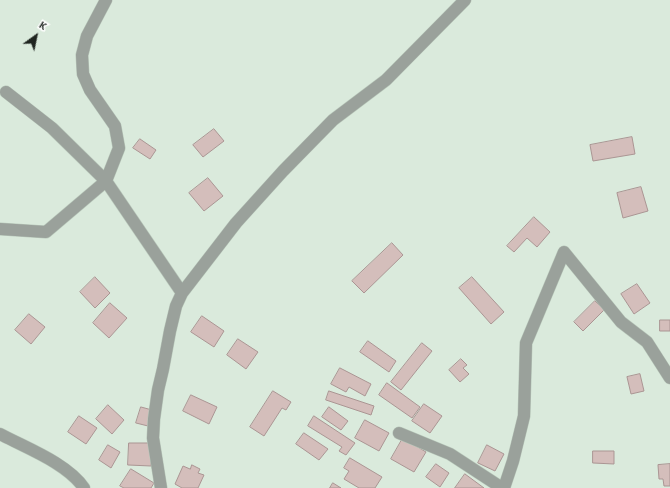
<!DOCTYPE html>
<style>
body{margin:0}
#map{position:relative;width:670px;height:488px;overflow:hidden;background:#daeadc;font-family:"Alegreya Sans",sans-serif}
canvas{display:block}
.north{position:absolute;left:16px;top:16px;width:40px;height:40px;-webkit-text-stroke:3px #fff;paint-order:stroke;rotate:33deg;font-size:11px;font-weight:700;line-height:16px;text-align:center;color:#1f2520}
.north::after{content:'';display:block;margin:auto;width:14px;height:18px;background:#1f2520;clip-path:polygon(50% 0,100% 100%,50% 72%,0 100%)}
</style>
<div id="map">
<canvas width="670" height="488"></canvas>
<div class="north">K</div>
</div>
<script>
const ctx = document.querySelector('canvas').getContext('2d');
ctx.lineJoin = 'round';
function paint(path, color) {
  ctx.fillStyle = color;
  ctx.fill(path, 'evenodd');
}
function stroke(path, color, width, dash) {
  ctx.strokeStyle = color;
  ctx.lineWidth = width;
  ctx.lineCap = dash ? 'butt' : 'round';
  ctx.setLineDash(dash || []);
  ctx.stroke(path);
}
const building = new Path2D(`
 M214 129 224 141 203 157 193 145Z
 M632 137 635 154 593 161 590 145Z
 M140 139 156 150 150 159 133 148Z
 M208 178 223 196 204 211 189 193Z
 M641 187 648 211 623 218 617 193Z
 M534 217 550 232 537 247 527 238 514 252 507 246Z
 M392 243 403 255 364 293 352 281Z
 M95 277 110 293 95 308 80 292Z
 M472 277 504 312 491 324 459 288Z
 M637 284 650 303 634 314 621 294Z
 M595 301 604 310 583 331 574 322Z
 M110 303 127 318 109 338 93 323Z
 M29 314 45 327 31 344 15 330Z
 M202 316 224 331 214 347 191 332Z
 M660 320H670V331H660Z
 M238 339 258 352 246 369 227 355Z
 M368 341 396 361 389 372 360 352Z
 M422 343 432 351 401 390 391 382Z
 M461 359 467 365 463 368 469 374 460 382 449 370Z
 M340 368 371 384 365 396 349 387 346 392 331 384Z
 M640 374 644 391 631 394 627 377Z
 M387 383 420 407 412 418 379 395Z
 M273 391 291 402 286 410 282 408 264 436 250 427Z
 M329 391 374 406 371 415 326 400Z
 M191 395 217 407 209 424 183 411Z
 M424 404 442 416 430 433 412 421Z
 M108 405 124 420 112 434 96 419Z
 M141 407 152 410 148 426 136 423Z
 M329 407 348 421 341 430 322 417Z
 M79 416 97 428 86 444 68 432Z
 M314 416 355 443 346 455 339 451 342 447 308 426Z
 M365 420 389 433 379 451 355 438Z
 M304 433 328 449 319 460 296 444Z
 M403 438 426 452 414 472 391 459Z
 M129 443H152L151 466 128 465Z
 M108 445 120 452 111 468 99 460Z
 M487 445 504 454 495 471 478 463Z
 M593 451H614V464L593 463Z
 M350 458 382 477 375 488H359L344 479 349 471 344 468Z
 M436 464 449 473 440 487 426 477Z
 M670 464V486H664L663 479H659L658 465Z
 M192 465 200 469 198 473 204 475 198 488H182L175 484 183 466 190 469Z
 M131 469 154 483 151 488H124L120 486Z
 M465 474 484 488H455Z
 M333 483 341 488H330Z`);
const minor = new Path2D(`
 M6 92 52 128 106 181 182 293
 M0 229 46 232 106 181 119 148 115 126 90 90 83 74 82 55 87 36 106 0
 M399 433 450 454 502 488
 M0 434C26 448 67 463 84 488
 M161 488 153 438 154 419 158 390 163 369 170 331 176 306 182 293 236 223 283 171 333 120 386 80 465 0
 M504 488 513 461 524 416 526 343 564 252 621 322 647 342 670 378`);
paint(building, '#d4bebb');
stroke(building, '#aa9593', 1);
stroke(minor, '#b8c7ba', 13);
stroke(minor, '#9aa19b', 12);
</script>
